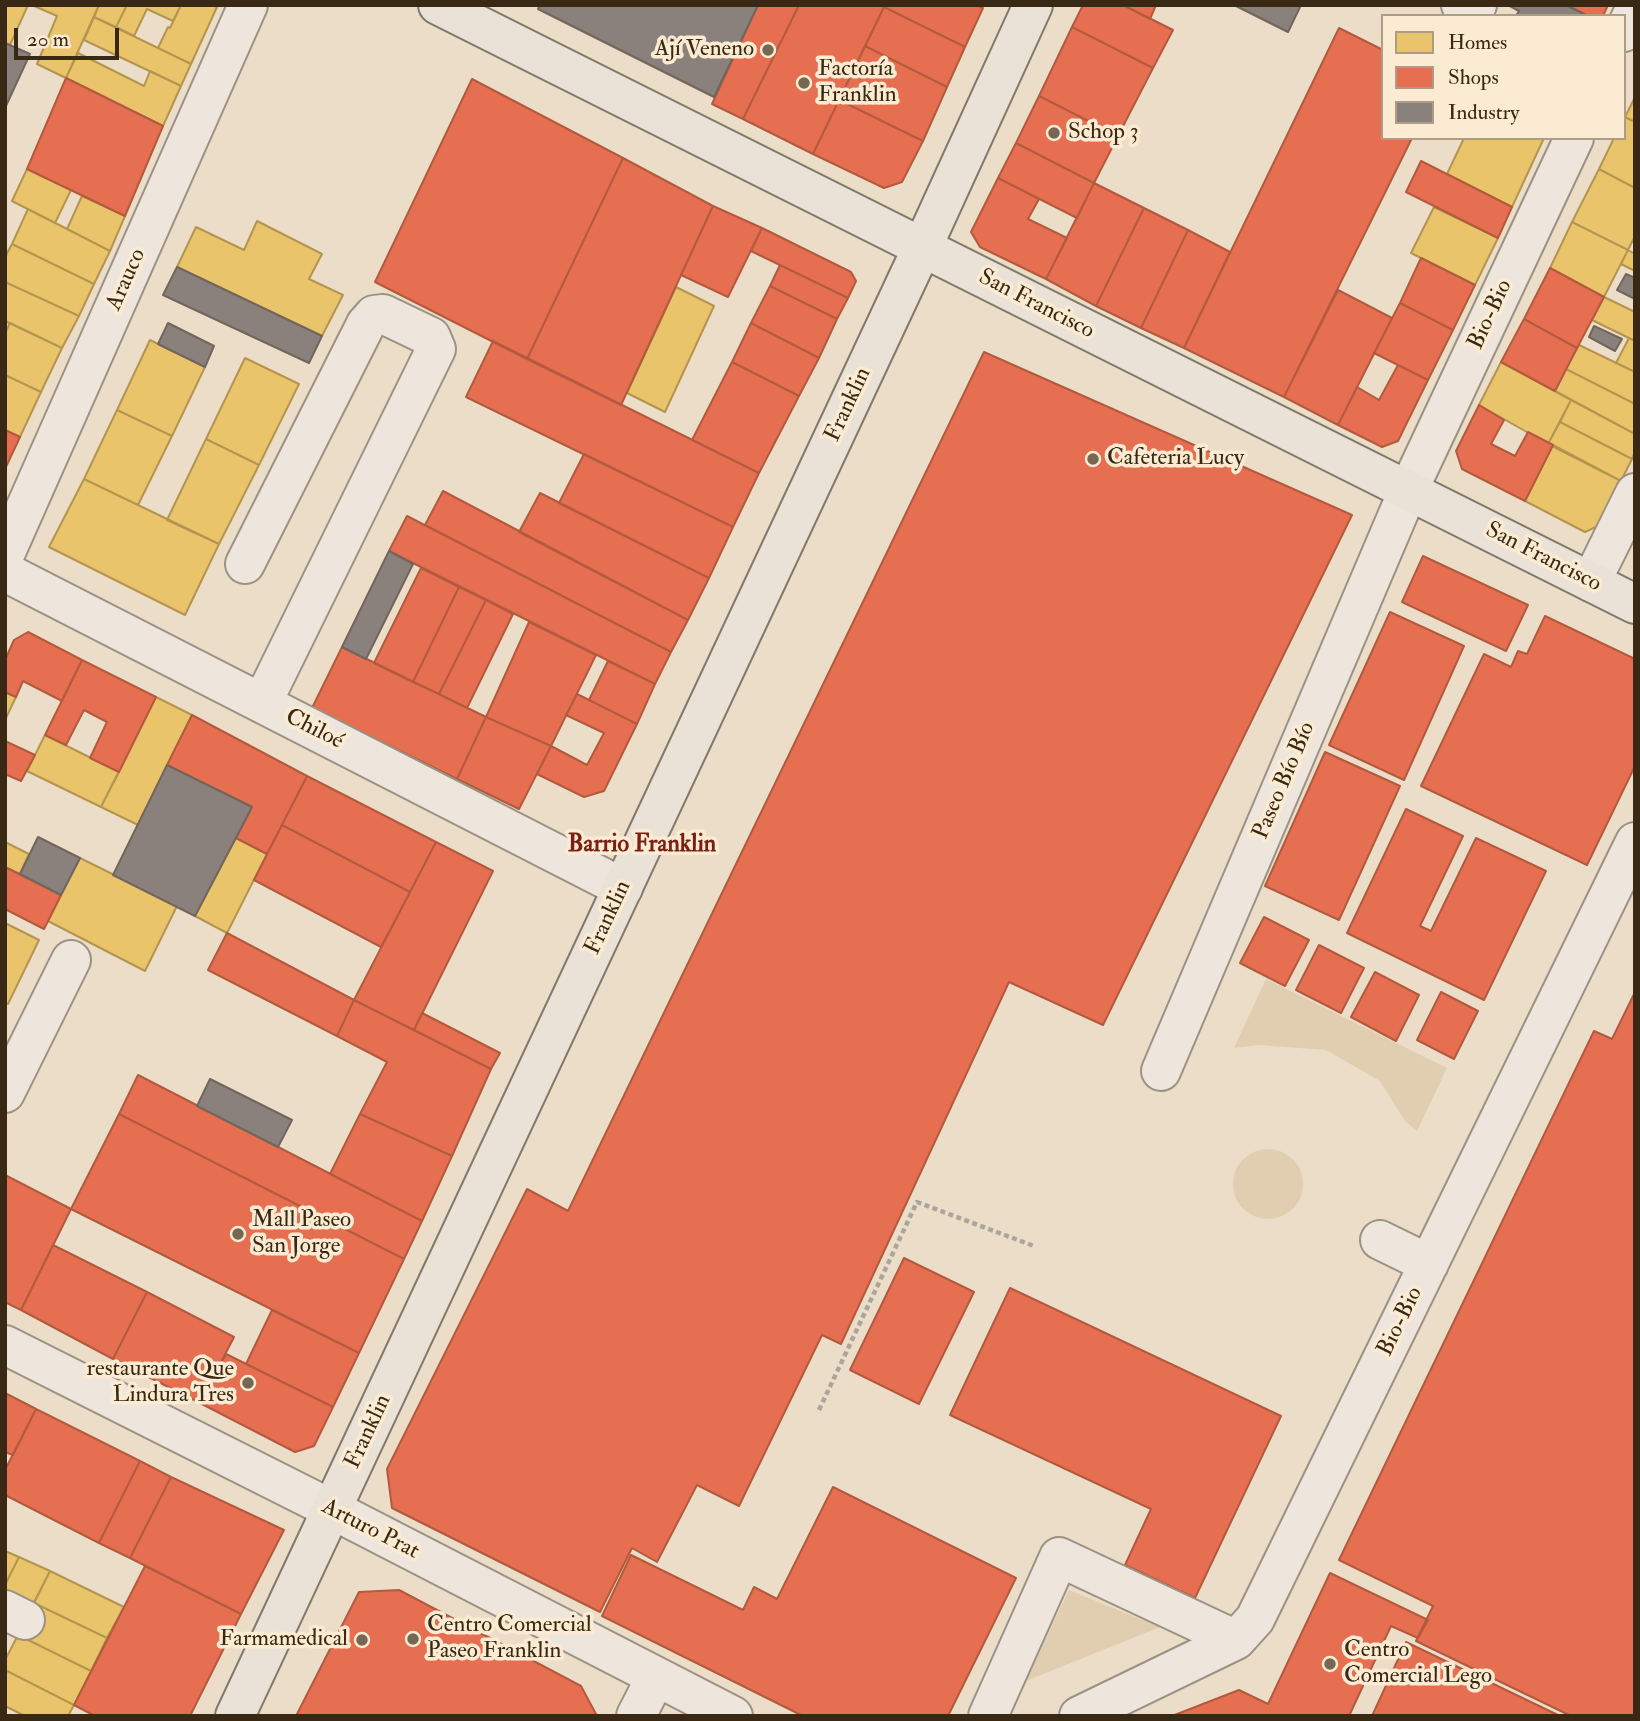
<!DOCTYPE html>
<meta charset="utf-8">
<style>
body{margin:0}
#map{position:relative;width:1640px;height:1721px;overflow:hidden;background:#ebddc8;font-family:"IM FELL Double Pica",serif}
canvas{display:block}
.frame{position:absolute;inset:0;border:7px solid #392813;pointer-events:none}
.legend{position:absolute;left:1381px;top:14px;width:245px;height:126px;box-sizing:border-box;background:#fbebd2;border:2px solid #ad9d86;margin:0;padding:9px 12px;list-style:none;font-size:21px;color:#392813}
.legend li{display:flex;align-items:center;gap:14px;height:35px}
.legend b{width:35px;border:2px solid #ad9d86}
.scale{position:absolute;left:14px;top:28px;width:105px;height:32px;box-sizing:border-box;border:4px solid #392813;border-top:0;padding-left:9px;font-size:21px;line-height:24px;white-space:nowrap;color:#392813;-webkit-text-stroke:5px #fbebd2;paint-order:stroke}
</style>
<div id="map">
<canvas width="1640" height="1721"></canvas>
<div class="frame"></div>
<ul class="legend">
<li><b style="height:19px;background:#e9c46a"></b>Homes</li>
<li><b style="height:19px;background:#e76f51"></b>Shops</li>
<li><b style="height:19px;background:#8a817c"></b>Industry</li>
</ul>
<div class="scale">20 m</div>
</div>
<script>
const ctx = document.querySelector('canvas').getContext('2d');
ctx.lineJoin = 'round';
function paint(path, color) {
  ctx.fillStyle = color;
  ctx.fill(path, 'evenodd');
}
function stroke(path, color, width, dash) {
  ctx.strokeStyle = color;
  ctx.lineWidth = width;
  ctx.lineCap = dash ? 'butt' : 'round';
  ctx.setLineDash(dash || []);
  ctx.stroke(path);
}
function write(font, color, halo, rows, align = 'center') {
  ctx.font = font + ' "IM FELL Double Pica",serif';
  ctx.lineWidth = 7;
  ctx.setLineDash([]);
  ctx.textBaseline = 'middle';
  ctx.strokeStyle = halo;
  ctx.fillStyle = color;
  for (const [text, x, y, turn = 0] of rows) {
    ctx.save();
    ctx.translate(x, y);
    ctx.rotate((+turn || 0) * Math.PI / 180);
    ctx.textAlign = isNaN(turn) ? turn : align;
    if (halo) ctx.strokeText(text, 0, 0);
    ctx.fillText(text, 0, 0);
    ctx.restore();
  }
}
const green = new Path2D(`
 M1266 979 1447 1068 1417 1131 1405 1121 1380 1081 1326 1050 1259 1045 1234 1048Z
 M1233 1184a35 35 0 1 1 70 0a35 35 0 1 1-70 0Z
 M1069 1590 1160 1627 1026 1681Z`);
const homes = new Path2D(`
 M5 5H28L10 45 5 43Z
 M32 5H99L66 78 37 64 57 16Z
 M99 5H127L116 27 94 17Z
 M127 5H181L173 21 147 9 134 36 116 27Z
 M181 5H213L217 7 191 64 158 48 168 27 170 28Z
 M94 17 191 64 181 86 84 40Z
 M78 53 144 86 150 71 181 86 163 126 66 78Z
 M1635 97V122L1625 117Z
 M1625 117 1635 122V188L1599 169 1614 138H1624Z
 M1464 138H1544L1512 207 1447 174Z
 M27 169 71 190 55 223 12 201Z
 M1599 169 1635 188V236L1628 250 1572 222Z
 M82 196 125 216 110 251 67 229Z
 M1434 207 1498 238 1475 285 1411 253Z
 M28 209 110 251 94 284 12 244Z
 M257 221 322 254 309 279 343 295 322 336 177 267 196 227 244 250Z
 M1572 222 1628 250 1604 297 1550 268Z
 M12 244 94 284 79 316 5 282V257Z
 M1628 250 1635 254V271L1621 264Z
 M5 282 79 316 62 348 5 321Z
 M676 287 714 306 665 412 627 393Z
 M1604 297 1635 312V341L1592 320Z
 M10 323 62 348 41 392 5 375V333Z
 M1629 338 1635 341V372L1616 363Z
 M150 340 205 367 172 436 117 410Z
 M1579 345 1635 372V404L1566 369Z
 M245 358 299 384 259 465 206 439Z
 M1501 362 1571 400 1548 444 1479 405Z
 M1566 369 1635 404V434L1555 391Z
 M5 375 41 392 20 437 5 430Z
 M1571 400 1635 434V452L1632 459 1560 422Z
 M117 410 172 436 138 505 84 479Z
 M1560 422 1632 459 1621 481 1548 444Z
 M206 439 259 465 219 544 167 520Z
 M1553 445 1621 481 1598 526 1585 532 1525 501Z
 M84 479 219 544 185 615 49 547Z
 M5 692 16 697 5 720Z
 M156 697 192 715 138 825 101 807Z
 M45 735 119 772 101 807 27 771Z
 M236 838 267 854 227 933 195 916Z
 M5 842 29 854 20 874 5 867Z
 M80 858 177 906 145 971 48 921Z
 M5 923 39 940 8 1004 5 1003Z
 M5 1551 19 1557 5 1585Z
 M19 1557 50 1571 27 1616 5 1606V1585Z
 M50 1571 124 1607 107 1638 34 1603Z
 M34 1603 107 1638 91 1671 18 1635Z
 M18 1635 91 1671 74 1705 5 1670V1660Z
 M5 1670 74 1705 68 1716H25L5 1706Z`);
const shops = new Path2D(`
 M758 5H799L743 119 712 104Z
 M799 5H885L813 154 743 119Z
 M885 5H976L983 8 965 47 884 7Z
 M1083 5H1123L1173 30 1153 68 1072 27Z
 M1123 5H1156L1150 19Z
 M1566 5H1608L1603 16H1588Z
 M884 7 965 47 947 87 865 46Z
 M1072 27 1153 68 1118 136 1039 96Z
 M1339 28 1383 50V138H1412L1284 397 1184 348Z
 M865 46 947 87 923 141 839 100Z
 M66 78 163 126 125 216 27 169Z
 M472 79 623 158 527 359 375 282Z
 M1039 96 1118 136 1094 183 1016 143Z
 M839 100 923 141 902 182 884 188 813 154Z
 M1016 143 1094 183 1077 218 998 178Z
 M623 158 713 206 621 405 527 359Z
 M1421 161 1512 207 1498 238 1406 192Z
 M998 178 1039 199 1028 219 1067 238 1046 279 980 247 971 232Z
 M1094 183 1144 208 1096 306 1046 279Z
 M713 206 762 228 728 297 681 275Z
 M1144 208 1188 230 1141 328 1096 306Z
 M762 228 851 272 856 281 848 298 751 251Z
 M1188 230 1230 252 1184 348 1141 328Z
 M1421 258 1475 285 1453 330 1400 303Z
 M780 265 848 298 837 319 770 286Z
 M1550 268 1604 297 1577 348 1524 319Z
 M770 286 837 319 819 358 751 323Z
 M1338 290 1392 318 1338 425 1284 397Z
 M1400 303 1453 330 1428 380 1374 353Z
 M1524 319 1577 348 1555 391 1501 362Z
 M751 323 819 358 799 396 732 362Z
 M493 341 759 473 733 527 466 397Z
 M984 352 1352 515 1103 1025 1009 982 841 1344 822 1335 739 1506 697 1485 657 1562 632 1548 600 1612 392 1508 387 1469 527 1189 568 1211Z
 M732 362 799 396 759 473 692 440Z
 M1398 365 1428 380 1398 441 1382 447 1338 425 1357 387 1379 400Z
 M1479 405 1504 420 1491 444 1515 456 1528 432 1553 445 1525 501 1462 469 1456 451Z
 M5 430 20 437 5 469Z
 M584 454 733 527 709 578 559 503Z
 M443 491 688 620 671 652 425 525Z
 M540 493 709 578 688 620 519 532Z
 M407 516 671 652 655 684 389 551Z
 M1423 556 1528 605 1506 651 1402 602Z
 M421 568 459 587 413 682 374 663Z
 M459 587 486 600 439 694 413 682Z
 M486 600 513 614 467 708 439 694Z
 M1390 612 1464 646 1404 780 1329 745Z
 M1545 616 1635 659V766L1587 865 1421 786 1484 654 1511 667 1518 651 1527 654Z
 M529 622 596 655 551 746 486 717Z
 M28 632 82 660 62 701 23 681 16 697 5 692V660L14 640Z
 M342 647 486 717 457 779 312 708Z
 M82 660 156 697 119 772 90 758 107 722 84 710 66 745 45 735Z
 M608 661 655 684 637 724 589 700Z
 M577 694 637 724 604 791 584 797 537 774 551 746 587 765 604 733 566 715Z
 M192 715 307 776 267 854 236 838 252 807 167 765Z
 M486 717 551 746 519 809 457 779Z
 M5 741 35 755 21 781 5 774Z
 M1325 752 1400 786 1339 920 1265 886Z
 M307 776 436 842 410 892 282 825Z
 M1406 809 1463 836 1420 926 1431 931 1476 838 1546 871 1484 1000 1347 933Z
 M282 825 410 892 381 947 254 880Z
 M436 842 493 871 414 1030 354 1000Z
 M5 867 61 895 44 929 5 909Z
 M1264 917 1309 940 1285 986 1240 963Z
 M227 933 354 1000 337 1036 208 970Z
 M1319 945 1364 968 1341 1013 1296 990Z
 M1375 972 1419 995 1396 1041 1351 1017Z
 M1441 992 1478 1011 1454 1059 1417 1040Z
 M1635 992V1716H1571L1416 1641 1433 1606 1339 1560 1594 1031 1612 1039Z
 M354 1000 491 1069 452 1156 360 1114 387 1062 337 1036Z
 M422 1013 500 1053 491 1069 414 1030Z
 M138 1075 422 1221 404 1259 119 1114Z
 M119 1114 404 1259 359 1353 71 1209Z
 M360 1114 452 1156 422 1221 330 1174Z
 M5 1175 71 1209 21 1310 5 1302Z
 M53 1245 147 1292 113 1359 21 1310Z
 M904 1258 974 1292 919 1404 850 1370Z
 M1010 1288 1281 1416 1195 1598 1125 1565 1151 1509 950 1415Z
 M147 1292 234 1337 200 1403 113 1359Z
 M272 1310 359 1353 333 1407 246 1364Z
 M226 1354 333 1407 314 1446 295 1452 200 1403Z
 M5 1393 36 1409 13 1455 5 1452Z
 M36 1409 140 1461 99 1543 5 1495V1470Z
 M140 1461 171 1477 130 1558 99 1543Z
 M171 1477 284 1530 241 1614 130 1558Z
 M833 1487 1016 1578 949 1714 951 1716H803L602 1616 631 1555 743 1610 754 1587 777 1599Z
 M145 1566 241 1614 190 1716H95L74 1705Z
 M1330 1573 1428 1620 1418 1638 1391 1626 1349 1716H1172L1239 1690 1268 1704Z
 M399 1590 581 1686 597 1716H296L359 1592Z
 M1406 1642 1560 1716H1372Z`);
const industry = new Path2D(`
 M540 5H758L714 97 538 9Z
 M1234 5H1301L1288 32Z
 M1508 5H1566L1588 16H1516L1519 11Z
 M5 43 30 54 5 108Z
 M177 267 322 336 309 363 163 295Z
 M1626 274 1635 278V299L1617 290Z
 M168 323 214 346 205 367 158 344Z
 M1594 326 1622 339 1615 351 1589 337Z
 M389 551 413 564 366 659 342 647Z
 M167 765 252 807 195 916 113 875Z
 M38 837 80 858 61 895 20 874Z
 M210 1079 292 1120 278 1147 197 1106Z`);
const path = new Path2D(`
 M819 1410 917 1202 1034 1246`);
const minor = new Path2D(`
 M1461 5 1470 10 1477 5
 M1624 32 1635 9
 M5 554 248 5
 M245 564 366 324 374 315 383 314 431 337 436 349 262 703
 M5 572 623 888
 M1591 582 1635 493
 M1161 1071 1408 491 1574 138
 M5 1093 71 960
 M1380 1240 1429 1264
 M5 1345 331 1509 733 1716
 M5 1610 25 1620
 M636 1716 656 1677
 M988 1716 1059 1557 1236 1640
 M1079 1716 1236 1640 1255 1619 1635 842`);
const major = new Path2D(`
 M438 5 1635 604
 M235 1716 922 248 1033 5`);
const markers = [
 [768,50,7,"#776752"],
 [804,83,7,"#776752"],
 [1054,133,7,"#776752"],
 [1093,459,7,"#776752"],
 [238,1234,7,"#776752"],
 [248,1383,7,"#776752"],
 [413,1639,7,"#776752"],
 [362,1640,7,"#776752"],
 [1330,1664,7,"#776752"]
];
const poiNames = [
 ["Ají Veneno",754,50,"right"],
 ["Factoría",818,70],
 ["Franklin",818,96],
 ["Schop 3",1068,133],
 ["Cafeteria Lucy",1107,459],
 ["Mall Paseo",252,1221],
 ["San Jorge",252,1247],
 ["restaurante Que",234,1370,"right"],
 ["Lindura Tres",234,1396,"right"],
 ["Centro Comercial",427,1626],
 ["Paseo Franklin",427,1652],
 ["Farmamedical",348,1640,"right"],
 ["Centro",1344,1651],
 ["Comercial Lego",1344,1677]
];
const streetNames = [
 ["Arauco",127,280,-66],
 ["San Francisco",1036,305,27],
 ["Bio-Bio",1491,315,-65],
 ["Franklin",849,405,-65],
 ["San Francisco",1543,558,27],
 ["Chiloé",314,730,27],
 ["Paseo Bío Bío",1285,781,-67],
 ["Franklin",609,918,-65],
 ["Bio-Bio",1401,1322,-64],
 ["Franklin",369,1432,-65],
 ["Arturo Prat",370,1530,27]
];
const neighbourhoodNames = [
 ["Barrio Franklin",642,846]
];
paint(green, '#e1ceb1');
paint(homes, '#e9c46a');
stroke(homes, '#b49550', 2);
paint(shops, '#e76f51');
stroke(shops, '#b35a3e', 2);
paint(industry, '#8a817c');
stroke(industry, '#72665c', 2);
stroke(minor, '#9c9283', 42);
stroke(major, '#82796b', 42);
stroke(path, '#aba59b', 4.5, [5, 3.5]);
stroke(minor, '#eee6dc', 38);
stroke(major, '#eae2d6', 38);
for (const [x, y, r, color] of markers) {
  const dot = new Path2D();
  dot.arc(x, y, r, 0, 2 * Math.PI);
  ctx.fillStyle = color;
  ctx.fill(dot);
  stroke(dot, '#fbebd2', 2.5);
}
write('23px', '#392813', '#fbebd2', poiNames, 'left');
write('23px', '#392813', '#fbebd2', streetNames);
write('bold 24px', '#7a1f14', '#fbebd2', neighbourhoodNames);
</script>
